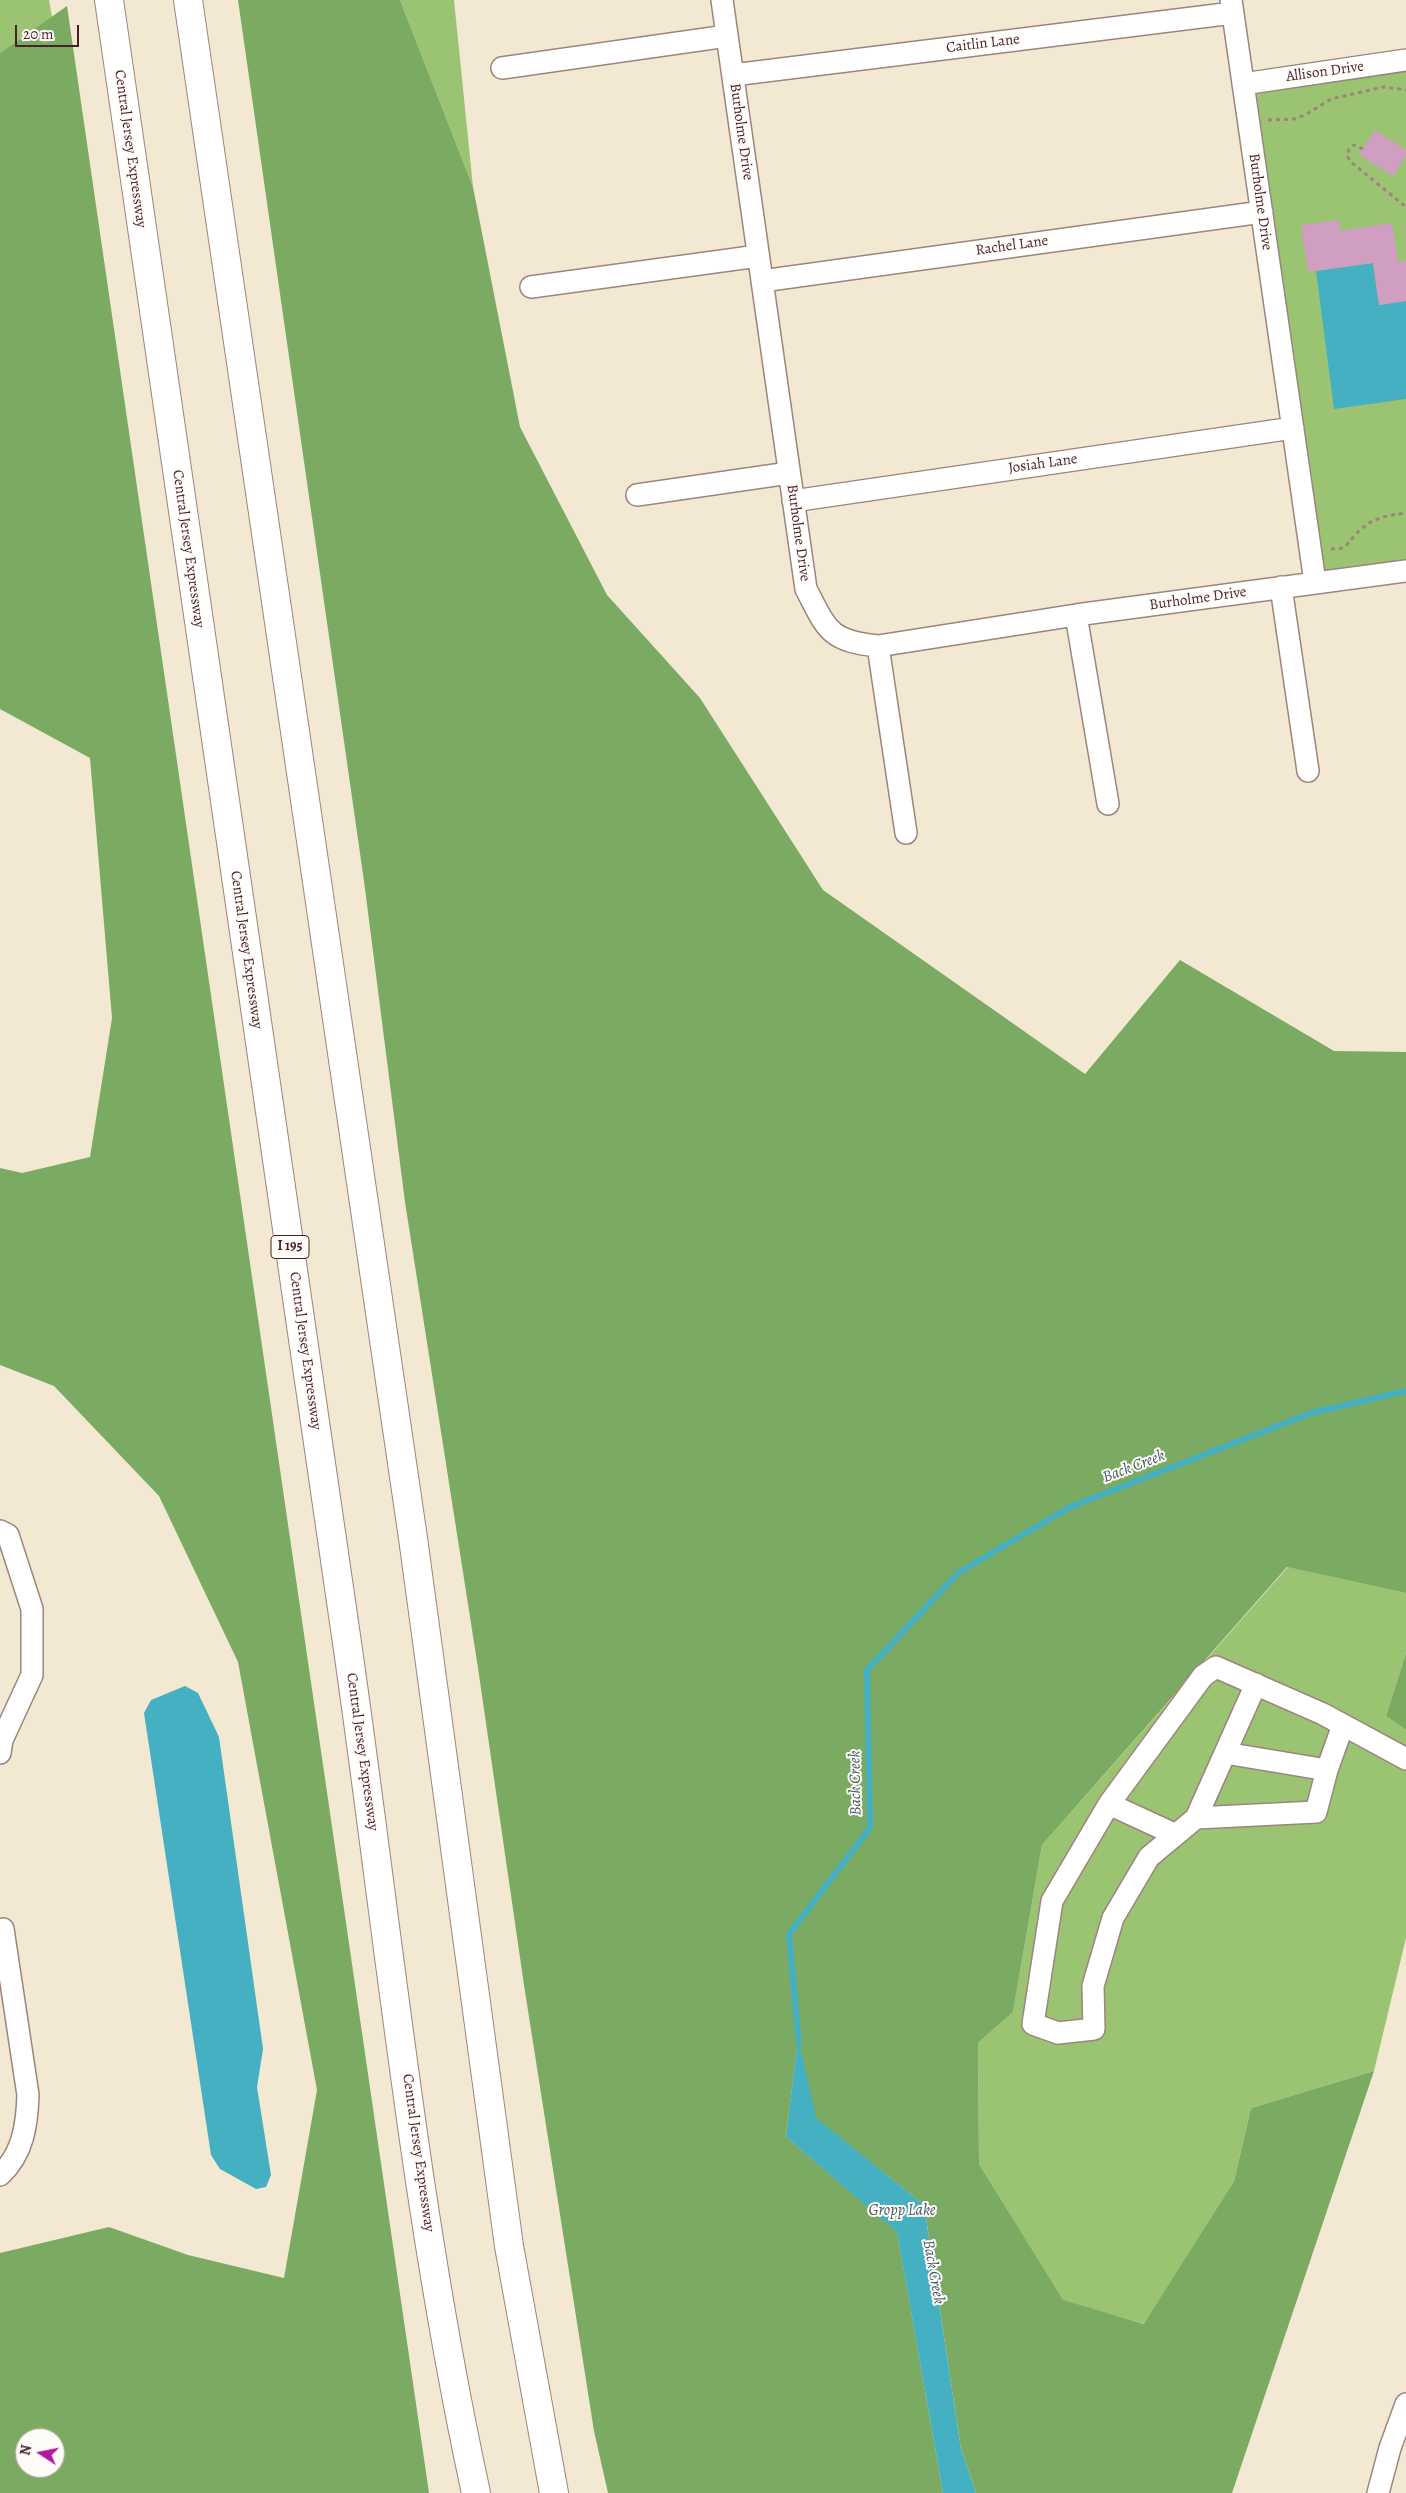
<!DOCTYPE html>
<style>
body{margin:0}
#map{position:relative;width:1406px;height:2493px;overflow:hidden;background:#f3e8d1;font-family:Alegreya,serif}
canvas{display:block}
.north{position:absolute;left:15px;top:2428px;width:50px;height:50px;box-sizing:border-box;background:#fdfcf7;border:1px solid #b5a4a5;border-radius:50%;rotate:281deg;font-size:14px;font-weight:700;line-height:20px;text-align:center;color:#4a1f2b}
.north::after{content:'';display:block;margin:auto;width:18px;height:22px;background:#b5179e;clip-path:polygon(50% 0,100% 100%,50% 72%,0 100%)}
.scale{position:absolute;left:15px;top:25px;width:64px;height:22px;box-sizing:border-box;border:2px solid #4a1f2b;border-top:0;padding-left:6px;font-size:15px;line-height:18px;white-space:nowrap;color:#4a1f2b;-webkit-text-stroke:4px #fdfcf7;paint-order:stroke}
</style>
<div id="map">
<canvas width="1406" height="2493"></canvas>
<div class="north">N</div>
<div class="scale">20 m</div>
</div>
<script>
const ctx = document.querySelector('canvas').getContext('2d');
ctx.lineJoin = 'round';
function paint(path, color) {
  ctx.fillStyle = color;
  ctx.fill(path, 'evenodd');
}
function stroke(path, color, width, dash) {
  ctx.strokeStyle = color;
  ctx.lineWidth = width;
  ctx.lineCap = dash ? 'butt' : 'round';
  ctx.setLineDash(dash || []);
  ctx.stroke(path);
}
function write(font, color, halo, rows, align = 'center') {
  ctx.font = font + ' Alegreya,serif';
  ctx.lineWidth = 4;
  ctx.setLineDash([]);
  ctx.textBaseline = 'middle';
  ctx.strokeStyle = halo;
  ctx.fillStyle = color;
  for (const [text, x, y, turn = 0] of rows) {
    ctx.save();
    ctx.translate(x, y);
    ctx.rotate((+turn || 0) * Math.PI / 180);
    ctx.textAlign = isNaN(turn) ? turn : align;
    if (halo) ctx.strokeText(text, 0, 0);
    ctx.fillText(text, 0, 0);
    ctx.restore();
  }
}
const green = new Path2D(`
 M0 0H49L52 17 0 53Z
 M400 0H454L473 187Z
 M1406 61V569L1315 582 1243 84Z
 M1288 1567 1406 1593V1653L1386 1716 1406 1730V1938L1374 2071 1251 2108 1234 2181 1145 2324 1063 2301 979 2164 978 2043 1013 2012 1042 1845Z`);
const forest = new Path2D(`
 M238 0H400L473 187 520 427 607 595 700 698 823 890 1085 1074 1180 960 1334 1051 1406 1052V1593L1287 1567 1042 1845 1013 2012 978 2043 979 2164 1063 2300 1144 2324 1234 2181 1251 2108 1374 2071 1232 2493H976L961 2449 924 2205 815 2118 798 2039 786 2137 897 2231 943 2493H608L594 2431 524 1985 478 1668 405 1202 364 881Z
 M67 6 429 2493H0V2253L109 2227 188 2255 284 2278 317 2090 238 1662 159 1496 54 1386 0 1365V1168L22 1173 90 1157 112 1018 90 758 0 709V53ZM25 2438H55V2468H25Z
 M1406 1653V1730L1386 1716Z`);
const water = new Path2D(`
 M1373 263 1379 305 1406 301V399L1334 409 1316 271Z
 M185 1686 198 1693 219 1737 263 2049 257 2087 271 2175 266 2187 256 2189 220 2169 211 2155 144 1713 151 1700Z
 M798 2037 816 2118 924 2205 961 2449 976 2493H943L897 2232 786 2137Z`);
const stream = new Path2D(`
 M799 2044 789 1934 870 1828 867 1670 958 1573 1070 1507 1311 1413 1406 1391`);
const building = new Path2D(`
 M1375 130 1406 150V156L1393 176 1359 155Z
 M1339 220 1340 231 1392 223 1398 262 1406 261V301L1379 305 1373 263 1308 272 1301 225Z`);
const path = new Path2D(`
 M1268 120 1294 119 1305 115 1331 99 1383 87 1406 90
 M1363 149 1354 145 1349 149 1347 156 1351 162 1406 207
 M1331 549 1344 548C1365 522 1373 517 1406 513`);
const minor = new Path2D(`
 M722 0 806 589C827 629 828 641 878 646L1076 615 1406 571
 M1231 0 1315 582
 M502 68 727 36
 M733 75 1233 13
 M1243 84 1406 60
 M762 281 1262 212
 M531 287 758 256
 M637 495 789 473
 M793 501 1293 428
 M1281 587 1308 771
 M1076 615 1108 804
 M878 646 906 833
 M0 1531 8 1535 32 1609V1675L2 1740 0 1753
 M1343 1725 1327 1770 1316 1812 1196 1818 1149 1857 1113 1918 1093 1986 1094 2029 1058 2033 1033 2024 1052 1901 1109 1804 1203 1676 1216 1667 1323 1714 1406 1759
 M1225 1753 1327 1770
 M1109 1804 1174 1834
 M1196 1818 1256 1684
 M0 1930 3 1929 28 2095C27 2125 23 2154 0 2175
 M1378 2493 1390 2448 1406 2404`);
const highway = new Path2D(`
 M109 0C187 543 266 1086 345 1629 387 1917 414 2208 476 2493
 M188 0 413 1538 509 2246 554 2493`);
const shields = [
 [290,1247,38]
];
const shieldNames = [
 ["I 195",290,1247]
];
const streetNames = [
 ["Caitlin Lane",983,44,-7],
 ["Allison Drive",1325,72,-8],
 ["Burholme Drive",741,132,82],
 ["Central Jersey Expressway",130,149,82],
 ["Burholme Drive",1260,202,82],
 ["Rachel Lane",1012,246,-8],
 ["Josiah Lane",1043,464,-8],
 ["Burholme Drive",798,533,82],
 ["Central Jersey Expressway",188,549,82],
 ["Burholme Drive",1198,599,-8],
 ["Central Jersey Expressway",246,950,82],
 ["Central Jersey Expressway",305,1351,82],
 ["Central Jersey Expressway",362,1752,82],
 ["Central Jersey Expressway",418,2153,82]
];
const waterNames = [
 ["Back Creek",1134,1467,-21],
 ["Back Creek",856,1783,-91],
 ["Gropp Lake",902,2211],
 ["Back Creek",933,2272,80]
];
paint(green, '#9ac471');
paint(forest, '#7baa63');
paint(water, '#44b0c2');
stroke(stream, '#44b0c2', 6);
paint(building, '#cf9ec1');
stroke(minor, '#9e847e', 24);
stroke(highway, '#9e847e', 30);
stroke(path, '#9e847e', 3, [4, 4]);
stroke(minor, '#fff', 21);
stroke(highway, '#fff', 28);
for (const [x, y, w] of shields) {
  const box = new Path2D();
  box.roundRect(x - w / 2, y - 11.5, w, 23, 4);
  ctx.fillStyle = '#fdfcf7';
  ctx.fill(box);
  stroke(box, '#4a1f2b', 1);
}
write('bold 14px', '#4a1f2b', null, shieldNames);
write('15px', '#4a1f2b', '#fdfcf7', streetNames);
write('italic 16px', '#485967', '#fdfcf7', waterNames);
</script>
